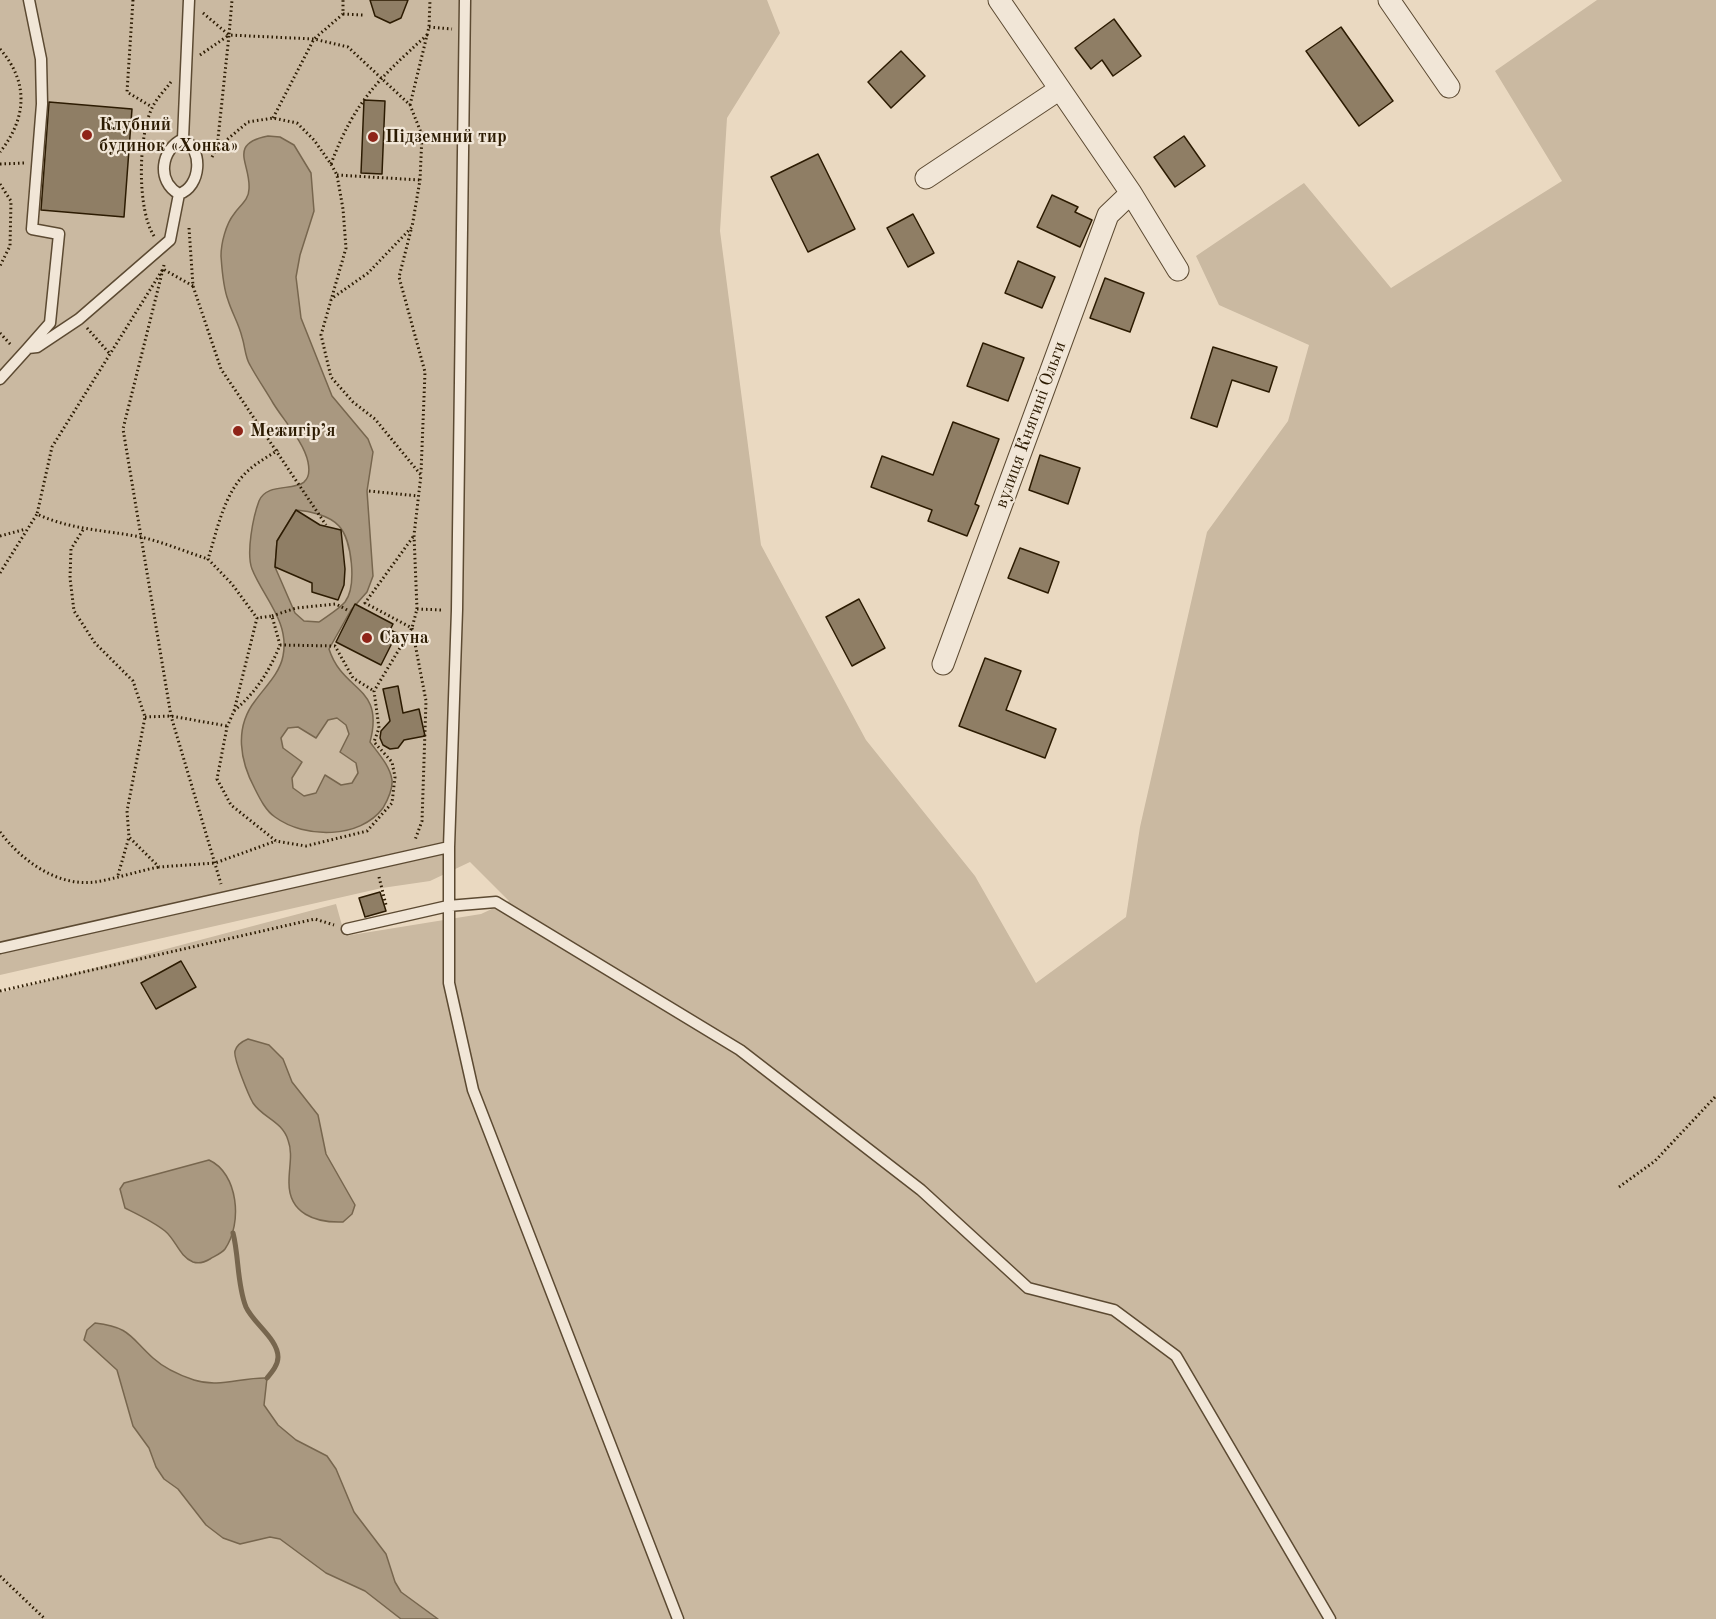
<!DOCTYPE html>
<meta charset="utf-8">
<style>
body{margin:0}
canvas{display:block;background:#ead9c1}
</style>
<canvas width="1716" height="1619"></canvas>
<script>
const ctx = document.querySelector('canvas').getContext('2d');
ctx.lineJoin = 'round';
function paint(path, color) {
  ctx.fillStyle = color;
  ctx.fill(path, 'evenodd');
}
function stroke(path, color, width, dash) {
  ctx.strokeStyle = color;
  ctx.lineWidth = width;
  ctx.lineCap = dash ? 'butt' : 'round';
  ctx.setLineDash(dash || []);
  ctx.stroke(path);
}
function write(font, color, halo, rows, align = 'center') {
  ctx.font = font + ' "Old Standard TT",serif';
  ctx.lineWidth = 4.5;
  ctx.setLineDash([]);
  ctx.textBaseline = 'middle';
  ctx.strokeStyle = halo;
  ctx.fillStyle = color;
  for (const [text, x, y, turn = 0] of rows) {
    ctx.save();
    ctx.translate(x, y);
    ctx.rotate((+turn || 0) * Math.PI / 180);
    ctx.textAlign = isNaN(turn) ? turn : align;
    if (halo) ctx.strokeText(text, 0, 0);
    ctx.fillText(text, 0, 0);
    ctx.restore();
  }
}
const green = new Path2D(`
 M0 0H767L780 33 727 118 720 231 761 545 866 740 975 876 1036 983 1126 917 1140 827 1207 532 1288 421 1309 345 1219 305 1196 256 1304 183 1391 288 1562 181 1495 71 1597 0H1716V1619H0V993L336 904 345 936 481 914 509 901 470 862 430 881 382 888 0 975Z`);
const water = new Path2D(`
 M268 136 280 137 294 145 311 173 314 211 300 255 296 277 301 318 332 396 368 439 373 452 367 491 373 576 367 592 351 610 329 649C343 693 385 685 370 742 378 753 390 766 392 780 393 789 387 801 383 808 360 839 305 839 275 817 266 811 260 799 255 789 240 761 234 728 255 701 265 687 280 673 283 656 290 622 263 597 252 569 246 553 253 517 259 501 269 476 316 501 308 462 304 442 284 421 273 403 266 391 257 378 250 365 245 357 245 346 242 337 239 324 232 313 228 300 223 287 222 270 221 256 221 243 226 224 234 214 239 206 249 200 249 189 251 164 227 144 268 136ZM296 510C309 511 329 515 339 526 352 540 357 586 345 602 338 610 327 616 319 622L304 621 295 613 275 567 277 541ZM337 718 346 725 349 734 340 752 356 763 358 773 352 783 341 785 325 775 316 793 304 796 293 788 292 778 302 762 283 748 281 738 288 728 298 727 316 738 328 720Z
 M248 1039 269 1045 283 1059 292 1082 318 1115 326 1154 355 1205 352 1214 343 1222C316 1223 288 1214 289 1181 289 1167 293 1153 288 1140 282 1121 263 1118 253 1103 249 1096 233 1058 235 1051 237 1044 243 1041 248 1039Z
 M209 1160C238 1173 243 1223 225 1249 222 1253 215 1256 210 1259 205 1262 199 1264 193 1262 179 1256 176 1240 165 1231 154 1222 139 1215 125 1208L120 1189 124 1183Z
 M95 1323C130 1327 130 1337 153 1358 164 1368 179 1375 194 1380 219 1388 242 1377 267 1378L264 1405 278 1425 296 1440 327 1456 336 1469 354 1512 386 1554 395 1582 401 1592 438 1619H401L365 1591 326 1573 280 1539 270 1537 240 1544 223 1538 206 1525 178 1489 164 1479 156 1467 149 1448 133 1426 117 1370 84 1340 87 1330Z`);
const stream = new Path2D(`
 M233 1233C239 1256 237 1285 246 1307 253 1323 278 1339 278 1357 278 1365 272 1372 267 1378`);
const building = new Path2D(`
 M370 0H408L401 18 390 23 375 16Z
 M1114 19 1141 56 1113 76 1102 60 1091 69 1075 48Z
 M1341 27 1393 101 1359 126 1306 51Z
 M901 51 925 76 891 108 868 82Z
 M364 100 385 101 382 174 361 173Z
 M49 102 132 109 124 217 41 210Z
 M1184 136 1205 166 1175 187 1154 157Z
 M818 154 855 229 808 252 771 177Z
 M1052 195 1078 207 1075 212 1092 220 1080 247 1037 227Z
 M913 214 934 253 908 267 887 228Z
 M1018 261 1055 277 1042 308 1005 293Z
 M1105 278 1144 293 1130 332 1090 318Z
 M983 343 1024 358 1008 401 967 386Z
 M1213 347 1277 367 1269 392 1232 380 1217 427 1191 418Z
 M953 422 999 439 975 504 979 506 967 536 928 521 932 510 871 487 882 456 933 475Z
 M1040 455 1080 468 1068 504 1029 490Z
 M296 510 320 525 341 530 345 569 344 585 338 600 312 592V583L275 567 277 541Z
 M1020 548 1059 562 1048 593 1008 578Z
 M859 599 885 648 852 666 826 617Z
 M355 604 393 624 390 630 397 633 381 665 336 642Z
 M985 658 1021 671 1006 710 1056 729 1045 758 959 726Z
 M398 686 403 713 419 709 425 736 404 740 398 748 390 749 383 745 380 738 381 731 390 721 383 689Z
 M380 892 386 911 365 917 359 898Z
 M181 961 196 987 156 1009 141 983Z`);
const path = new Path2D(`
 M133 0 127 92 152 107
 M203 13 229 35
 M343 14 363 15
 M429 27 452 29
 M0 49C29 82 27 118 0 152
 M200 55 229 35 232 0
 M410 105 429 27 430 0
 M273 118 314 39 343 14V0
 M217 148 248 122 273 118 297 123 314 140 331 164 337 175 343 209 346 248 321 335 331 377 353 402 375 419 421 475 414 535 417 609 412 628 374 691 379 728 374 742 392 762 395 777 392 803 367 831 306 846 276 841 231 805 217 779 227 727 234 711 257 618 232 584 208 559C218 528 224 491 250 469 258 462 269 456 278 450
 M212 157 217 148 229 35 314 39 348 47 410 105 422 135 420 180 412 227 368 273 331 299
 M0 164 25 163
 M331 164C355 100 379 79 428 34
 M337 175 420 180
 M0 184 11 201 10 246 0 266
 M189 228 193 286 221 369 326 525
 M411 230 399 277 425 372 421 473
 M154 236C137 210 138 137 152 108 156 99 165 90 171 82
 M164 265 123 429 171 716 221 884
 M193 286 163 269 52 447 37 514C71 530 105 530 141 537 163 542 186 552 208 559
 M87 328 110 354
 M0 333 11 345
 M369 491 418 496
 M83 530 71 549 70 578 74 611 95 643 133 681 145 717 127 811 129 837 159 867 215 863 276 841
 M0 536 26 529
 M413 537 365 603 412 628 426 701 422 821 415 840
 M0 573 37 514
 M417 609 442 610
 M272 616 296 608 336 604 349 611
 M280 645 335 646 353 678 374 691
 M234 711C256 692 269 672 280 645L272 616 257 618
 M145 717 171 716 227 726
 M0 832C21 860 57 887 95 882 115 879 138 871 159 867
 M118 875 129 837
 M379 877 386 905
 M0 991 315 919 334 925
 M1619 1187 1655 1161 1716 1096
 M0 1576 45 1619`);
const service = new Path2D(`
 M465 0 457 610 449 847V983L473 1090 678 1619
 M183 139C204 149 201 187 179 194 156 181 161 149 183 139Z
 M183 139 189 0
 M28 348 50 323 59 234 32 229 42 104 41 59 29 0
 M0 379 28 348 37 347 79 319 170 240 179 194
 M347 929 448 906 496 902 740 1050 921 1190 1028 1288 1114 1310 1176 1356 1330 1619
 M0 948 449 847`);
const minor = new Path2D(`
 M999 0 1131 193 1178 270
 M1389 0 1449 87
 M926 178 1060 89
 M943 664 1108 215 1131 193`);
const markers = [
 [87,135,6,"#8f2418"],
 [373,137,6,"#8f2418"],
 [238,431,6,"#8f2418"],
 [367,638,6,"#8f2418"]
];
const poiNames = [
 ["Клубний",99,125],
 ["будинок «Хонка»",99,146],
 ["Підземний тир",385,137],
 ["Межигір’я",250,431],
 ["Сауна",379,638]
];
const streetNames = [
 ["вулиця Княгині Ольги",1031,425,-70]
];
paint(green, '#cab9a1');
paint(water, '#a99880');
stroke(water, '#77664e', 1.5);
stroke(stream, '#77664e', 5);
paint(building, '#8f7e65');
stroke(building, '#2c1b02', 1.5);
stroke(service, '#5c4a32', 13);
stroke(minor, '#5c4a32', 23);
stroke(path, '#2c1b02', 3, [1.5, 3]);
stroke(service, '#f1e6d7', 10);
stroke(minor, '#f1e6d7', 21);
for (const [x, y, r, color] of markers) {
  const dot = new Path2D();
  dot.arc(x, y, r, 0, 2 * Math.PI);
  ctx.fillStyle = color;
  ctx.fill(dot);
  stroke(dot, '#f1e6d7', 2);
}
write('bold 18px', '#2c1b02', '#f1e6d7', poiNames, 'left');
write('18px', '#2c1b02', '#f1e6d7', streetNames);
</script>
